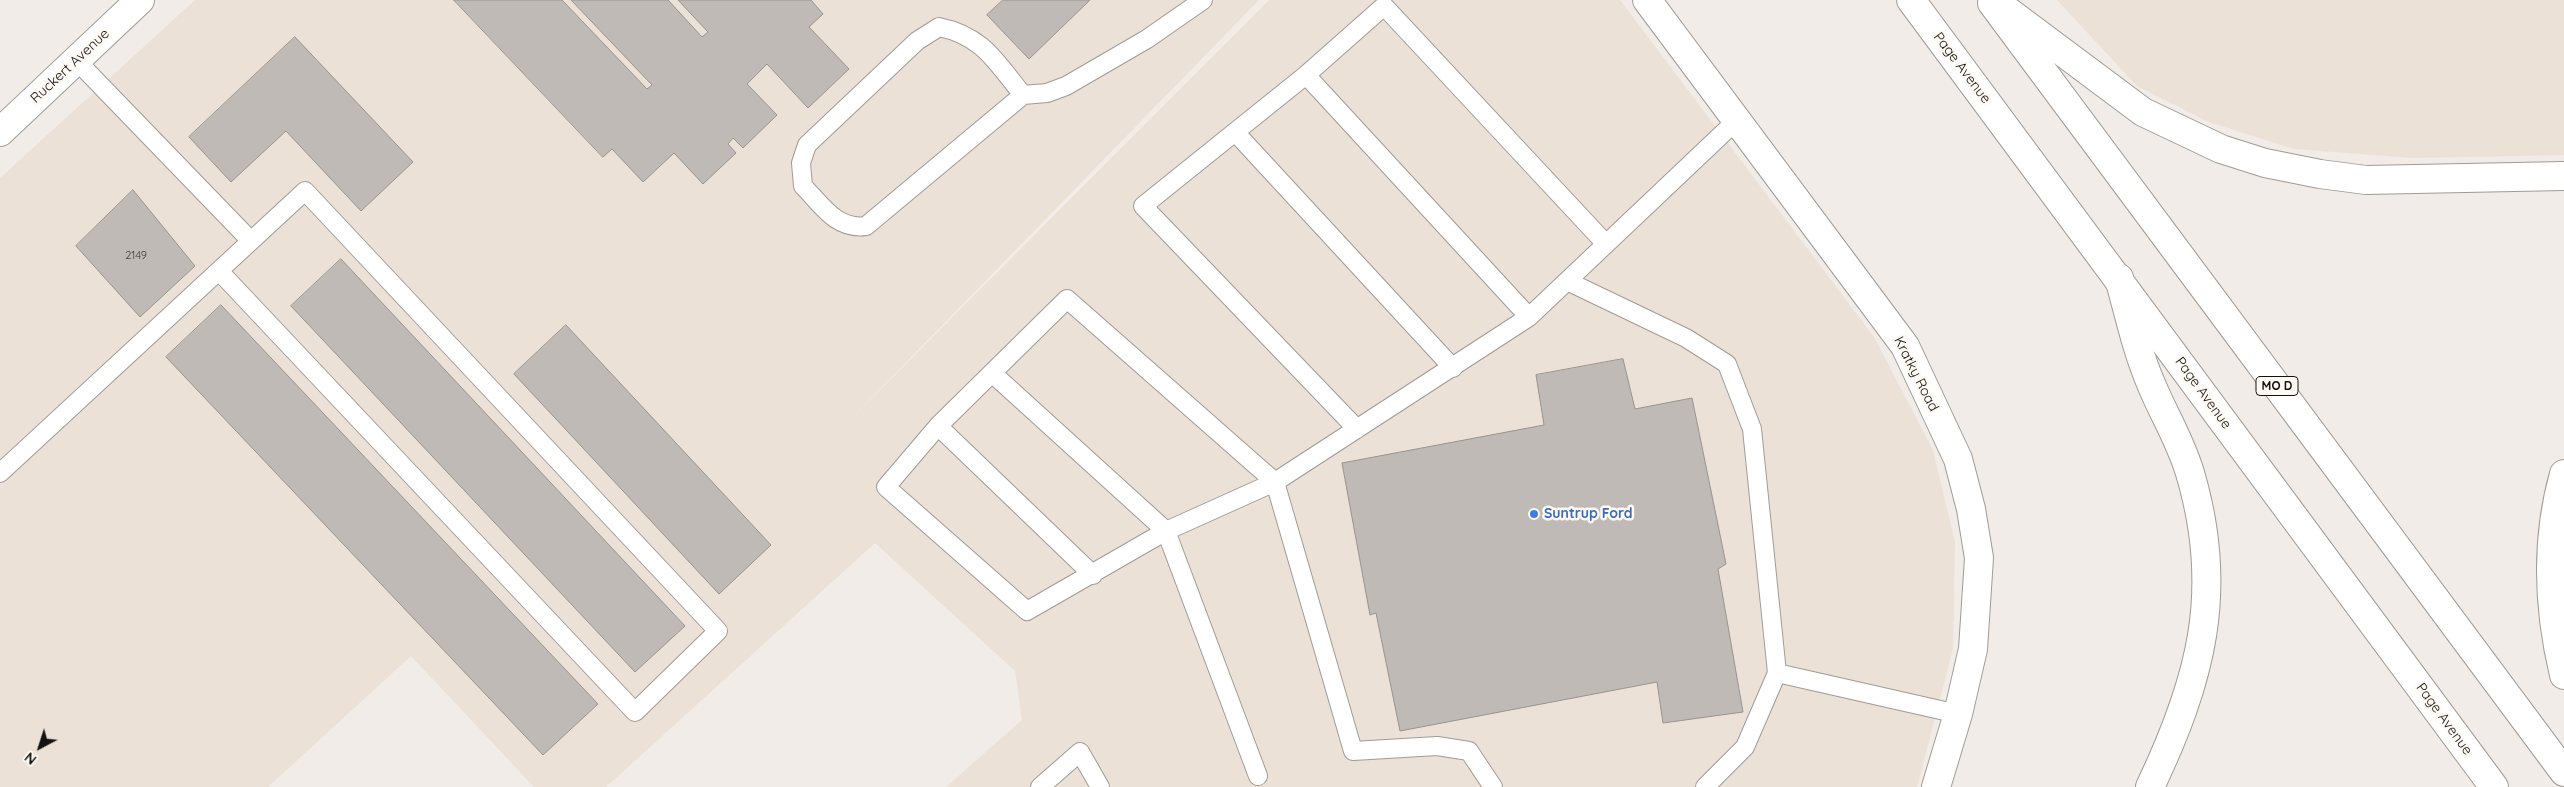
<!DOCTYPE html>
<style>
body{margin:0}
#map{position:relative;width:2564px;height:787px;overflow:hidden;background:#f1ece7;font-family:Quicksand,sans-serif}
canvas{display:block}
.north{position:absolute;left:15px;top:722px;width:50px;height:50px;-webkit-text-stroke:4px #fff9f4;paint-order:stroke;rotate:220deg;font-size:14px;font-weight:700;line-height:20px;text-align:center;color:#131210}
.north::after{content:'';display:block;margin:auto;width:18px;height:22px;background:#131210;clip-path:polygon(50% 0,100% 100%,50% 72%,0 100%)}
</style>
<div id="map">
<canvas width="2564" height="787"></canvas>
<div class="north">N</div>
</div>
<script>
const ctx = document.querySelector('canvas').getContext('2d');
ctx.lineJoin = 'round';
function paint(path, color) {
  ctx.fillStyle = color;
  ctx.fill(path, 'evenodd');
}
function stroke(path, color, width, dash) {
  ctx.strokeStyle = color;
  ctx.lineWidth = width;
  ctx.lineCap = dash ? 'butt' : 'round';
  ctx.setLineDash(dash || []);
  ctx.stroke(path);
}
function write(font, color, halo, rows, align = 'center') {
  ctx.font = font + ' Quicksand,sans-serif';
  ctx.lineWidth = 5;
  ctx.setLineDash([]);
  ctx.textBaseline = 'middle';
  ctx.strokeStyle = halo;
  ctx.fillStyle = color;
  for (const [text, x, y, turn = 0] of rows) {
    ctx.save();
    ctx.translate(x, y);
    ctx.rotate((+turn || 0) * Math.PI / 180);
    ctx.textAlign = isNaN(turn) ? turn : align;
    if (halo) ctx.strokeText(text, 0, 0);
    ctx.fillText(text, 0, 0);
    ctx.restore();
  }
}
const built = new Path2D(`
 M195 0H1259L845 425 1269 0H1620L1874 337 1933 450 1955 542 1953 649 1917 787H946L1022 720 1015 671 875 543 606 787H534L411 656 268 787H0V178Z
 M2057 0H2564V155L2413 158 2294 149 2209 122 2137 86Z`);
const building = new Path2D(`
 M454 0H562L647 89 652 85 571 0H668L702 37 708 32 678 0H811L823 14 809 27 849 69 808 108 767 64 747 84 777 115 743 148 733 138 728 144 736 153 703 184 674 153 643 182 612 149 603 157Z
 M1003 0H1090L1029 59 987 15Z
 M295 37 413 162 361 211 286 131 231 182 189 137Z
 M133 190 195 266 140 317 76 246Z
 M341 259 685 626 635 672 291 306Z
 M221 305 598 704 543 755 166 357Z
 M566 325 771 545 719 594 514 374Z
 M1623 359 1635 409 1692 398 1726 564 1718 569 1743 712 1663 723 1657 682 1400 731 1376 613 1370 615 1342 463 1544 425 1536 375Z`);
const lane = new Path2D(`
 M1023 95C996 62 983 36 939 27L917 41 807 145 801 163 803 186C822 205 836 230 866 226L1023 95 1047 93 1066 86 1147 39 1203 0
 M1235 132 1306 75
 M219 271 635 712 718 631 305 191 251 241
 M1567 281 1686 338 1727 364 1752 429 1777 673 1745 747 1705 787
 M1529 317 1306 75 1384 6 1606 244
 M992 373 1166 531 1258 776
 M938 426 1093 575
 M1357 429 1143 206 1235 132 1453 368
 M0 473 251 241 76 60
 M1777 673 1958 714
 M1040 787 1080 752 1100 787
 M1493 787 1469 751 1437 746 1353 751 1275 482 1067 299 938 426 886 487 1027 611 1166 531 1275 482 1529 317 1737 120`);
const street = new Path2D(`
 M1647 0 1905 346 1958 459 1971 509 1979 558 1973 649 1958 714 1936 787
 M0 132 140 0`);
const primary = new Path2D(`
 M1911 0 2494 787
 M1992 3 2564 772`);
const highway = new Path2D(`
 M1993 0 2143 112 2221 149 2265 163 2320 174 2366 180 2564 176
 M2119 278C2129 314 2137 352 2152 386 2165 417 2180 440 2190 473 2225 591 2201 680 2150 787
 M2564 474C2545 541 2548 608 2564 675`);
const markers = [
 [1534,514,5,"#3f7fe0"]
];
const numberNames = [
 ["2149",136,256]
];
const shields = [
 [2277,386,42]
];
const shieldNames = [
 ["MO D",2277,386]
];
const streetNames = [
 ["Ruckert Avenue",70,66,-43],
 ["Page Avenue",1962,68,53],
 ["Kratky Road",1916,374,63],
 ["Page Avenue",2203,393,54],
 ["Page Avenue",2444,719,54]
];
const shopNames = [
 ["Suntrup Ford",1544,514]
];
paint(built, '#ece1d6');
paint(building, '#bfbab5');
stroke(building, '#99948f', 1);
stroke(lane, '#a09b96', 20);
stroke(street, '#a09b96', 30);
stroke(primary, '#a09b96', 30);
stroke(highway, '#a09b96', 30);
stroke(lane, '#fff', 18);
stroke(street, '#fff', 28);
stroke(primary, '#fff', 28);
stroke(highway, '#fff', 28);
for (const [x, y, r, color] of markers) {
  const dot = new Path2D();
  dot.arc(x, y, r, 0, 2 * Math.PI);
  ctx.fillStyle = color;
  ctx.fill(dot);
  stroke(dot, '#fff9f4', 2);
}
write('11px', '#3e3c39', null, numberNames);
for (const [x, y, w] of shields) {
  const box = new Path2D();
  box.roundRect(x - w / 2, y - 9.5, w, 19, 4);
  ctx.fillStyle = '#fff9f4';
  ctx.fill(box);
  stroke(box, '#131210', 1);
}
write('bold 12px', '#131210', null, shieldNames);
write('14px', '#131210', '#fff9f4', streetNames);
write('bold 14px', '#366cbe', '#fff9f4', shopNames, 'left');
</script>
